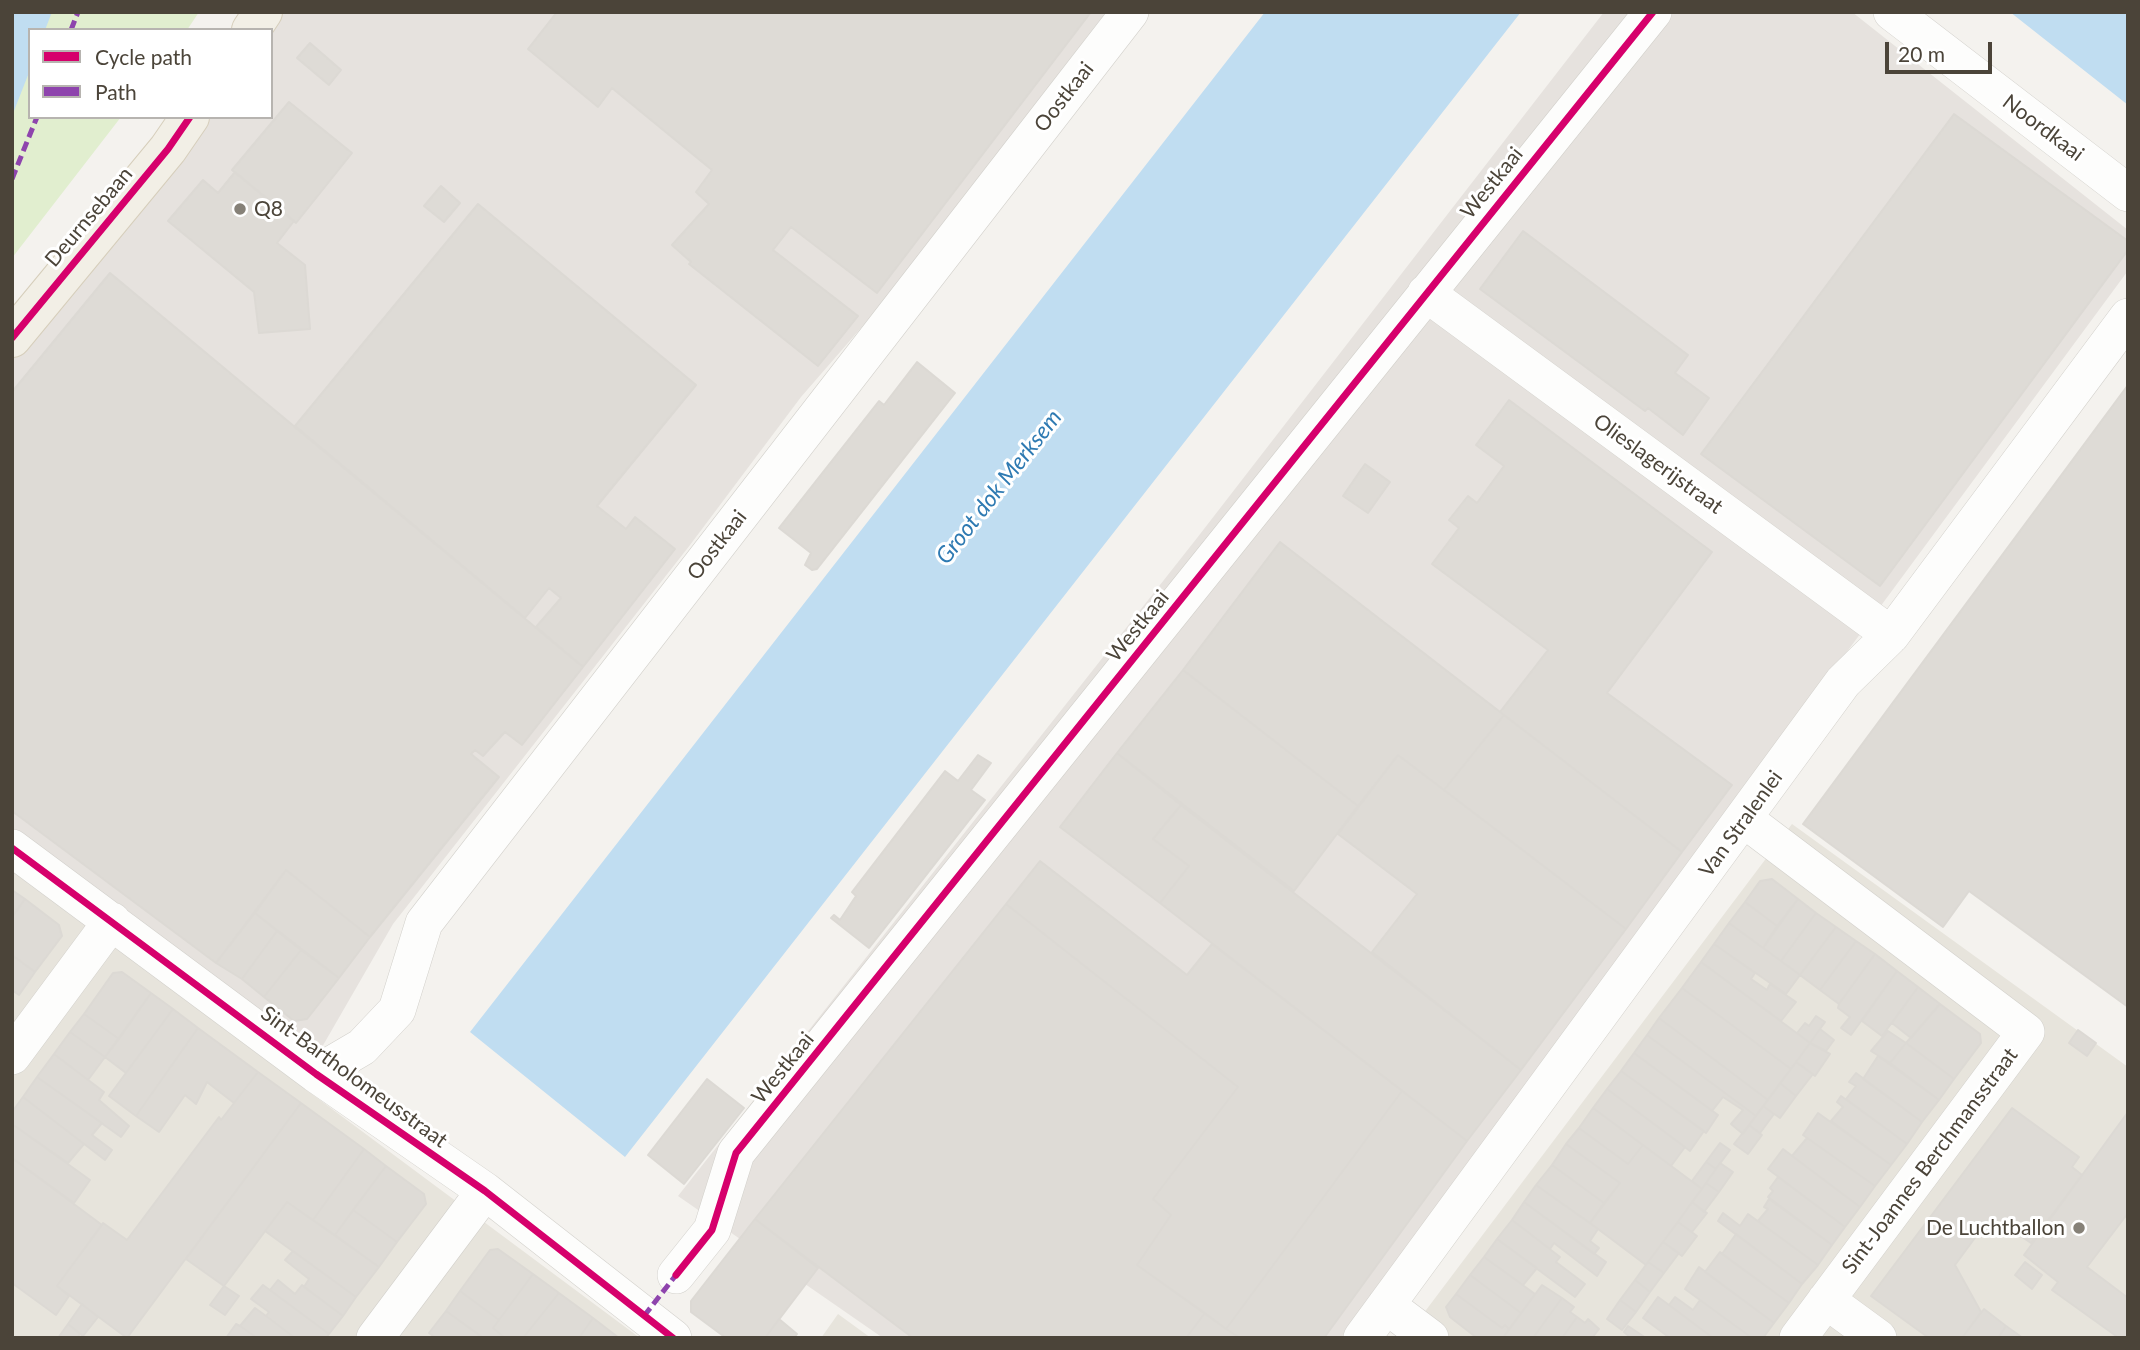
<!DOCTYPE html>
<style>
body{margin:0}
#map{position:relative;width:2140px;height:1350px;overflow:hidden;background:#f4f2ee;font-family:Lato,sans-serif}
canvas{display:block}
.frame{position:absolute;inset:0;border:14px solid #4b4439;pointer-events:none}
.legend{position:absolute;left:28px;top:28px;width:245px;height:91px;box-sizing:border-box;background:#fff;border:2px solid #b7b4b0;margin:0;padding:9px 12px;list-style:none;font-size:21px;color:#4b4439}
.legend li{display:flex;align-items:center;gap:14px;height:35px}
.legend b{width:35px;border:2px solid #b7b4b0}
.scale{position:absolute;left:1885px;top:42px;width:107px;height:32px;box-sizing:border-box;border:4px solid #4b4439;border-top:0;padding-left:9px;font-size:21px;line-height:24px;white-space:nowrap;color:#4b4439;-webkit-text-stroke:5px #fff;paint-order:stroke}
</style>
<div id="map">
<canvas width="2140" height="1350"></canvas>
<div class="frame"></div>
<ul class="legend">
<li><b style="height:9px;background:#d6006c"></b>Cycle path</li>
<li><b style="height:9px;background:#8e44ad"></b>Path</li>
</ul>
<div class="scale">20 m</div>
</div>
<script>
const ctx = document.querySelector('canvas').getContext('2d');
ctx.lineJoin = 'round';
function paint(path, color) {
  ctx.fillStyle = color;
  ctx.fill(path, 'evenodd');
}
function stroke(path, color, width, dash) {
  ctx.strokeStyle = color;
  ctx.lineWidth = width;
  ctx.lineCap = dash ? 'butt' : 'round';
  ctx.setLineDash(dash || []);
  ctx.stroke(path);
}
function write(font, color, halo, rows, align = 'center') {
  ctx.font = font + ' Lato,sans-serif';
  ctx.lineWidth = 6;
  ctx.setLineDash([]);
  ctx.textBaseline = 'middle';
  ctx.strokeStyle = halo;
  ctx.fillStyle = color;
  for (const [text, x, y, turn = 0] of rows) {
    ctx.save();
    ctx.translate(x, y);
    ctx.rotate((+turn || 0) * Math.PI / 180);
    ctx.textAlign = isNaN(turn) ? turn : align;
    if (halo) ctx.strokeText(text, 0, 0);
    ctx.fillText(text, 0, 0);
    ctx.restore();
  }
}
const residential = new Path2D(`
 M1792 824 2128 1067V1338H1405Z
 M12 871 640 1338H12Z
 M838 1314 871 1338H821Z`);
const industrial = new Path2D(`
 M271 12H1106L887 298 801 397 690 545 393 924 318 1054 12 830V360L193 117H271Z
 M1604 12H1852L2128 230 2127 272 1341 1338H883L678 1196 1197 538Z`);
const green = new Path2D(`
 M12 12H199L187 30H30V117H121L12 258Z`);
const water = new Path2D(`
 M12 12H52L45 30H30V70L12 116Z
 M1265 12H1521L625 1157 470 1032Z
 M2010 12H2128V105Z`);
const building = new Path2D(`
 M557 12H1091L877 293 791 227 773 250 858 316 818 366 689 264 691 262 672 245 709 204 696 192 712 170 612 88 598 107 528 49Z
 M310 43 341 70 329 85 297 58Z
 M289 102 352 153 296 223 232 170Z
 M1954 114 2128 241V250L1880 586 1701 454Z
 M235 172 294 221 277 243 305 265 310 329 259 333 254 292 168 221 203 180 218 193Z
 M441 186 460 203 444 222 424 206Z
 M478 204 696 385 597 506 626 529 635 517 675 549 583 667 536 627 561 598 549 588 525 618 295 426Z
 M1523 231 1688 355 1675 373 1709 398 1683 435 1648 408 1645 411 1480 289Z
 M110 273 583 667 522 745 505 732 483 756 475 750 471 754 499 777 370 937 286 870 216 963 12 811V392Z
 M917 362 955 393 817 569 812 570 805 565 811 553 779 528 879 401 884 405Z
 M2128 385V1007L1969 891 1943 927 1803 824Z
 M1509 400 1712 552 1607 693 1732 785 1682 852 1500 712 1548 650 1432 564 1459 528 1449 520 1468 496 1477 503 1504 466 1476 445Z
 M1365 464 1390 482 1368 513 1343 496Z
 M1280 542 1504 715 1444 790 1398 755 1358 806 1183 670Z
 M1183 670 1358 806 1294 891 1117 753Z
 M1504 715 1682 852 1626 929 1444 790Z
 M1117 753 1181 805 1153 839 1189 866 1160 903 1060 827Z
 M978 755 991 763 971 790 985 800 869 948 831 918 834 915 840 920 856 896 852 892 945 771 958 781Z
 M1398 755 1626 929 1521 1070 1372 952 1417 894 1338 834Z
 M1181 805 1521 1070 1467 1141 1160 903 1189 866 1153 839Z
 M1040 861 1187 975 1212 944 1402 1091 1226 1329 1137 1265 1171 1215 1153 1199 1238 1087 1006 904Z
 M286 870 370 937 339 978 255 913Z
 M1772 879 1798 899 1777 926 1745 902 1760 881Z
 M12 890 25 899 12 917Z
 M25 899 59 925 62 936 35 972 12 955V917Z
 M1798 899 1816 913 1781 961 1763 948Z
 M1745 902 1777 926 1763 948 1729 923Z
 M1006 904 1238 1087 1153 1199 1171 1215 1137 1265 1205 1313 1186 1338H913L755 1219Z
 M255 913 277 931 242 979 216 963Z
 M1816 913 1836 927 1800 975 1781 961Z
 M1729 923 1800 975 1786 994 1714 944Z
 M1836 927 1856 941 1820 990 1800 975Z
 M277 931 301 950 264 997 242 979Z
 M1856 941 1875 954 1839 1004 1820 990Z
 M1714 944 1755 973 1751 979 1767 990 1770 984 1796 1002 1781 1021 1701 962Z
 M301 950 339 978 307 1019 294 1021 264 997Z
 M1875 954 1897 971 1851 1035 1841 1028 1850 1017 1838 1008 1839 1004Z
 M12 955 35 972 19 995 12 990Z
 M1701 962 1810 1043 1791 1069 1682 988Z
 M1897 971 1918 987 1882 1036 1862 1021Z
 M122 972 151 993 119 1039 84 1014 113 973Z
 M1918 987 1940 1004 1911 1038 1892 1023Z
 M1682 988 1791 1069 1768 1100 1659 1018Z
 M151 993 173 1009 126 1073 105 1057Z
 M1940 1004 1980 1034 1981 1043 1954 1079 1906 1043Z
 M173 1009 198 1028 136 1116 109 1096Z
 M84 1014 119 1039 105 1057 70 1032Z
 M1816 1016 1825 1022 1810 1043 1797 1033 1805 1023 1809 1026Z
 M1659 1018 1768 1100 1756 1116 1647 1035Z
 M198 1028 258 1072 234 1103 207 1082 196 1104 185 1095 159 1132 136 1116Z
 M1820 1029 1834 1040 1826 1051 1810 1043Z
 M2078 1030 2096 1043 2087 1056 2069 1043Z
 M1888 1031 1906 1043 1890 1063 1871 1051Z
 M70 1032 105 1057 88 1080 54 1054Z
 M1647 1035 1756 1116 1743 1134 1731 1124 1743 1110 1723 1097 1712 1111 1634 1053Z
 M1810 1043 1830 1054 1815 1076 1796 1062Z
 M1906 1043 1954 1079 1939 1100 1890 1063Z
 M1634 1053 1718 1115 1706 1133 1621 1071Z
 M54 1054 104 1092 99 1100 129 1126 121 1137 37 1077Z
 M1878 1056 1939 1100 1922 1122 1863 1079Z
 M1796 1062 1813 1074 1796 1096 1780 1083Z
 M1621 1071 1704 1131 1690 1151 1607 1089Z
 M258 1072 301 1103 127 1338 57 1286 103 1223 127 1240 219 1117 221 1120Z
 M1856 1073 1922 1122 1907 1144 1846 1099 1856 1086 1849 1082Z
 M37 1077 102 1123 92 1135 112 1150 105 1160 23 1097Z
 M707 1079 744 1108 684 1184 648 1155Z
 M1780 1083 1796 1096 1780 1118 1763 1106Z
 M1607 1089 1685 1147 1671 1166 1593 1108Z
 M1402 1091 1467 1141 1324 1338H1240L1226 1329Z
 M1841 1096 1907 1144 1891 1165 1831 1121 1843 1107 1837 1102Z
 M23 1097 84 1144 68 1163 12 1124V1112Z
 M301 1103 364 1149 313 1220 287 1202 224 1286 186 1259Z
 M1763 1106 1774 1114 1760 1133 1749 1125Z
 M1593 1108 1643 1145 1628 1164 1579 1128Z
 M2012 1108 2079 1157 2072 1167 2082 1175 2031 1243 1991 1216 1955 1265 1981 1312 1962 1338H1929L1871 1296Z
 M2128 1112V1213L2087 1267 2128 1298V1338H2119L2052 1290 2058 1282 2024 1255Z
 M1818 1113 1891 1165 1875 1186 1803 1135Z
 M12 1124 90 1180 74 1203 12 1158Z
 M1749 1125 1762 1135 1748 1154 1734 1144Z
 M1579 1128 1628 1164 1643 1145 1702 1189 1646 1265 1590 1223 1620 1183 1566 1144Z
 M1807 1138 1875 1186 1860 1207 1792 1156Z
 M1720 1143 1730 1150 1716 1169 1706 1162Z
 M1566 1144 1620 1183 1604 1203 1552 1165Z
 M364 1149 386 1166 335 1235 313 1220Z
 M1783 1149 1860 1207 1845 1227 1768 1169Z
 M12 1158 102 1225 57 1286 69 1296 56 1315 12 1283Z
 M1706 1162 1716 1169 1702 1189 1692 1181Z
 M1720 1163 1733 1172 1719 1192 1706 1183Z
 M1552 1165 1604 1203 1590 1223 1536 1185Z
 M386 1166 424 1194 426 1204 397 1242 353 1210Z
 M1778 1177 1845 1227 1832 1245 1768 1197 1773 1191 1770 1188Z
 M1706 1183 1719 1192 1704 1212 1692 1202Z
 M1536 1185 1598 1229 1590 1241 1599 1248 1594 1254 1524 1202Z
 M1769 1199 1832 1245 1818 1265 1758 1221 1768 1209 1764 1207Z
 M287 1202 379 1267 356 1297 265 1231Z
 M1524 1202 1606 1262 1597 1276 1554 1243 1550 1249 1512 1220Z
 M1692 1202 1707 1213 1692 1232 1678 1222Z
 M353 1210 397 1242 379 1267 335 1235Z
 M1723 1213 1740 1226 1748 1214 1818 1265 1802 1284 1718 1221Z
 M755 1219 818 1268 765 1338H726L691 1312V1301Z
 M1512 1220 1560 1257 1556 1262 1585 1284 1575 1297 1497 1239Z
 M1678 1222 1697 1236 1682 1256 1663 1242Z
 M1736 1234 1802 1284 1789 1303 1722 1254Z
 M1497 1239 1537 1268 1523 1285 1484 1257Z
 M1663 1242 1679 1253 1664 1273 1648 1262Z
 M498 1249 533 1274 499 1320 460 1291 490 1250Z
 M293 1251 356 1297 343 1316 304 1287 309 1279 285 1260Z
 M1720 1252 1789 1303 1774 1323 1705 1272Z
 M1484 1257 1535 1294 1521 1313 1470 1275Z
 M1648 1262 1664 1273 1650 1292 1635 1280Z
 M2025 1262 2042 1275 2032 1289 2015 1275Z
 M1699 1267 1774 1323 1763 1338H1752L1685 1289Z
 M533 1274 559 1293 523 1338H505L493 1328Z
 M1470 1275 1521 1313 1509 1329 1505 1325 1502 1328 1456 1294Z
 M278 1280 295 1294 302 1285 343 1316 329 1334 270 1290Z
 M1635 1280 1650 1292 1636 1312 1620 1300Z
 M263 1285 329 1334 326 1338H295L266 1316 269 1312 251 1299Z
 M1542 1285 1562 1298 1533 1338H1503Z
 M224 1286 239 1296 225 1315 210 1305Z
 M460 1291 499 1320 493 1328 505 1338H483L446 1311Z
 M559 1293 593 1318 579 1338H523Z
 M1456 1294 1502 1328 1505 1325 1509 1329 1503 1338H1477L1450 1317 1446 1307Z
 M1658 1297 1669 1305 1713 1338H1670L1643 1318Z
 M1675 1297 1693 1310 1700 1300 1752 1338H1713L1669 1305Z
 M1562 1298 1574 1307 1570 1312 1577 1317 1562 1338H1533Z
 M1620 1300 1636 1312 1622 1330 1607 1319Z
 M82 1304 98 1317 83 1336 68 1324Z
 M255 1308 266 1316 295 1338H257L240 1326Z
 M1984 1309 2006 1326 1998 1338H1962Z
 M446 1311 481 1336 479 1338H436L429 1333Z
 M1205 1313 1226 1329 1240 1338H1186Z
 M1577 1317 1585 1323 1588 1319 1599 1329 1592 1338H1562Z
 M593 1318 619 1338H579Z
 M779 1319 797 1334 794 1338H765Z
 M68 1324 80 1334 77 1338H58Z
 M236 1324 240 1326 257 1338H226Z
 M1628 1326 1646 1338H1631L1624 1332Z
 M2006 1326 2023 1338H1998Z`);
const minor = new Path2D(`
 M1892 12 2128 193
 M1426 293 1891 635
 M1744 819 2026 1032 1798 1338
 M12 848 316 1074 485 1191 673 1338
 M12 1056 112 921
 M316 1074 362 1047 397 1010 424 923 1130 12
 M676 1275 712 1230 736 1153 1653 12
 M1826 1300 1878 1338
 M1386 1305 1430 1338
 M375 1338 485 1191
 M1362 1338 1843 682 1891 635 2128 317`);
const major = new Path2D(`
 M251 30 263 12
 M12 338 168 149 190 117`);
const quiet = new Path2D(`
 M71 30 78 12
 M12 179 37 117
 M644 1316 676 1275`);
const cycleway = new Path2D(`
 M12 338 168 149 190 117
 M12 848 316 1074 485 1191 673 1338
 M676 1275 712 1230 736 1153 1653 12`);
const markers = [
 [240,209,7,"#868178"],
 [2079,1228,7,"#868178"]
];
const streetNames = [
 ["Oostkaai",1064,97,-52],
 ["Noordkaai",2043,128,37],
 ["Westkaai",1492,183,-51],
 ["Deurnsebaan",89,217,-50],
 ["Olieslagerijstraat",1658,464,36],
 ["Oostkaai",717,545,-52],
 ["Westkaai",1138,626,-51],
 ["Van Stralenlei",1741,824,-54],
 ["Westkaai",783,1068,-51],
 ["Sint-Bartholomeusstraat",354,1077,36],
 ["Sint-Joannes Berchmansstraat",1930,1161,-53]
];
const poiNames = [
 ["Q8",254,209],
 ["De Luchtballon",2065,1228,"right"]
];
const waterNames = [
 ["Groot dok Merksem",999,487,-52]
];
paint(residential, '#e7e4dc');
paint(industrial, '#e6e2de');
paint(green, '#e1eecf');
paint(water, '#c0ddf1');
paint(building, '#dedbd6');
stroke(building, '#dcd9d4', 2);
stroke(minor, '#d2d0cb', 38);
stroke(major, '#d6cebb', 40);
stroke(minor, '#fdfdfc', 37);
stroke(major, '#f2efe6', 38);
stroke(quiet, '#8e44ad', 5, [10, 5]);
stroke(cycleway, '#d6006c', 7);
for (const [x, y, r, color] of markers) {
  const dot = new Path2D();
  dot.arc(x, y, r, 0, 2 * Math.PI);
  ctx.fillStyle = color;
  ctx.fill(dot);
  stroke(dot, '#fff', 2.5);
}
write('21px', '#4b4439', '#fff', streetNames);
write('21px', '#4b4439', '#fff', poiNames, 'left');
write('italic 23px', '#2e7ab2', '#fff', waterNames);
</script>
